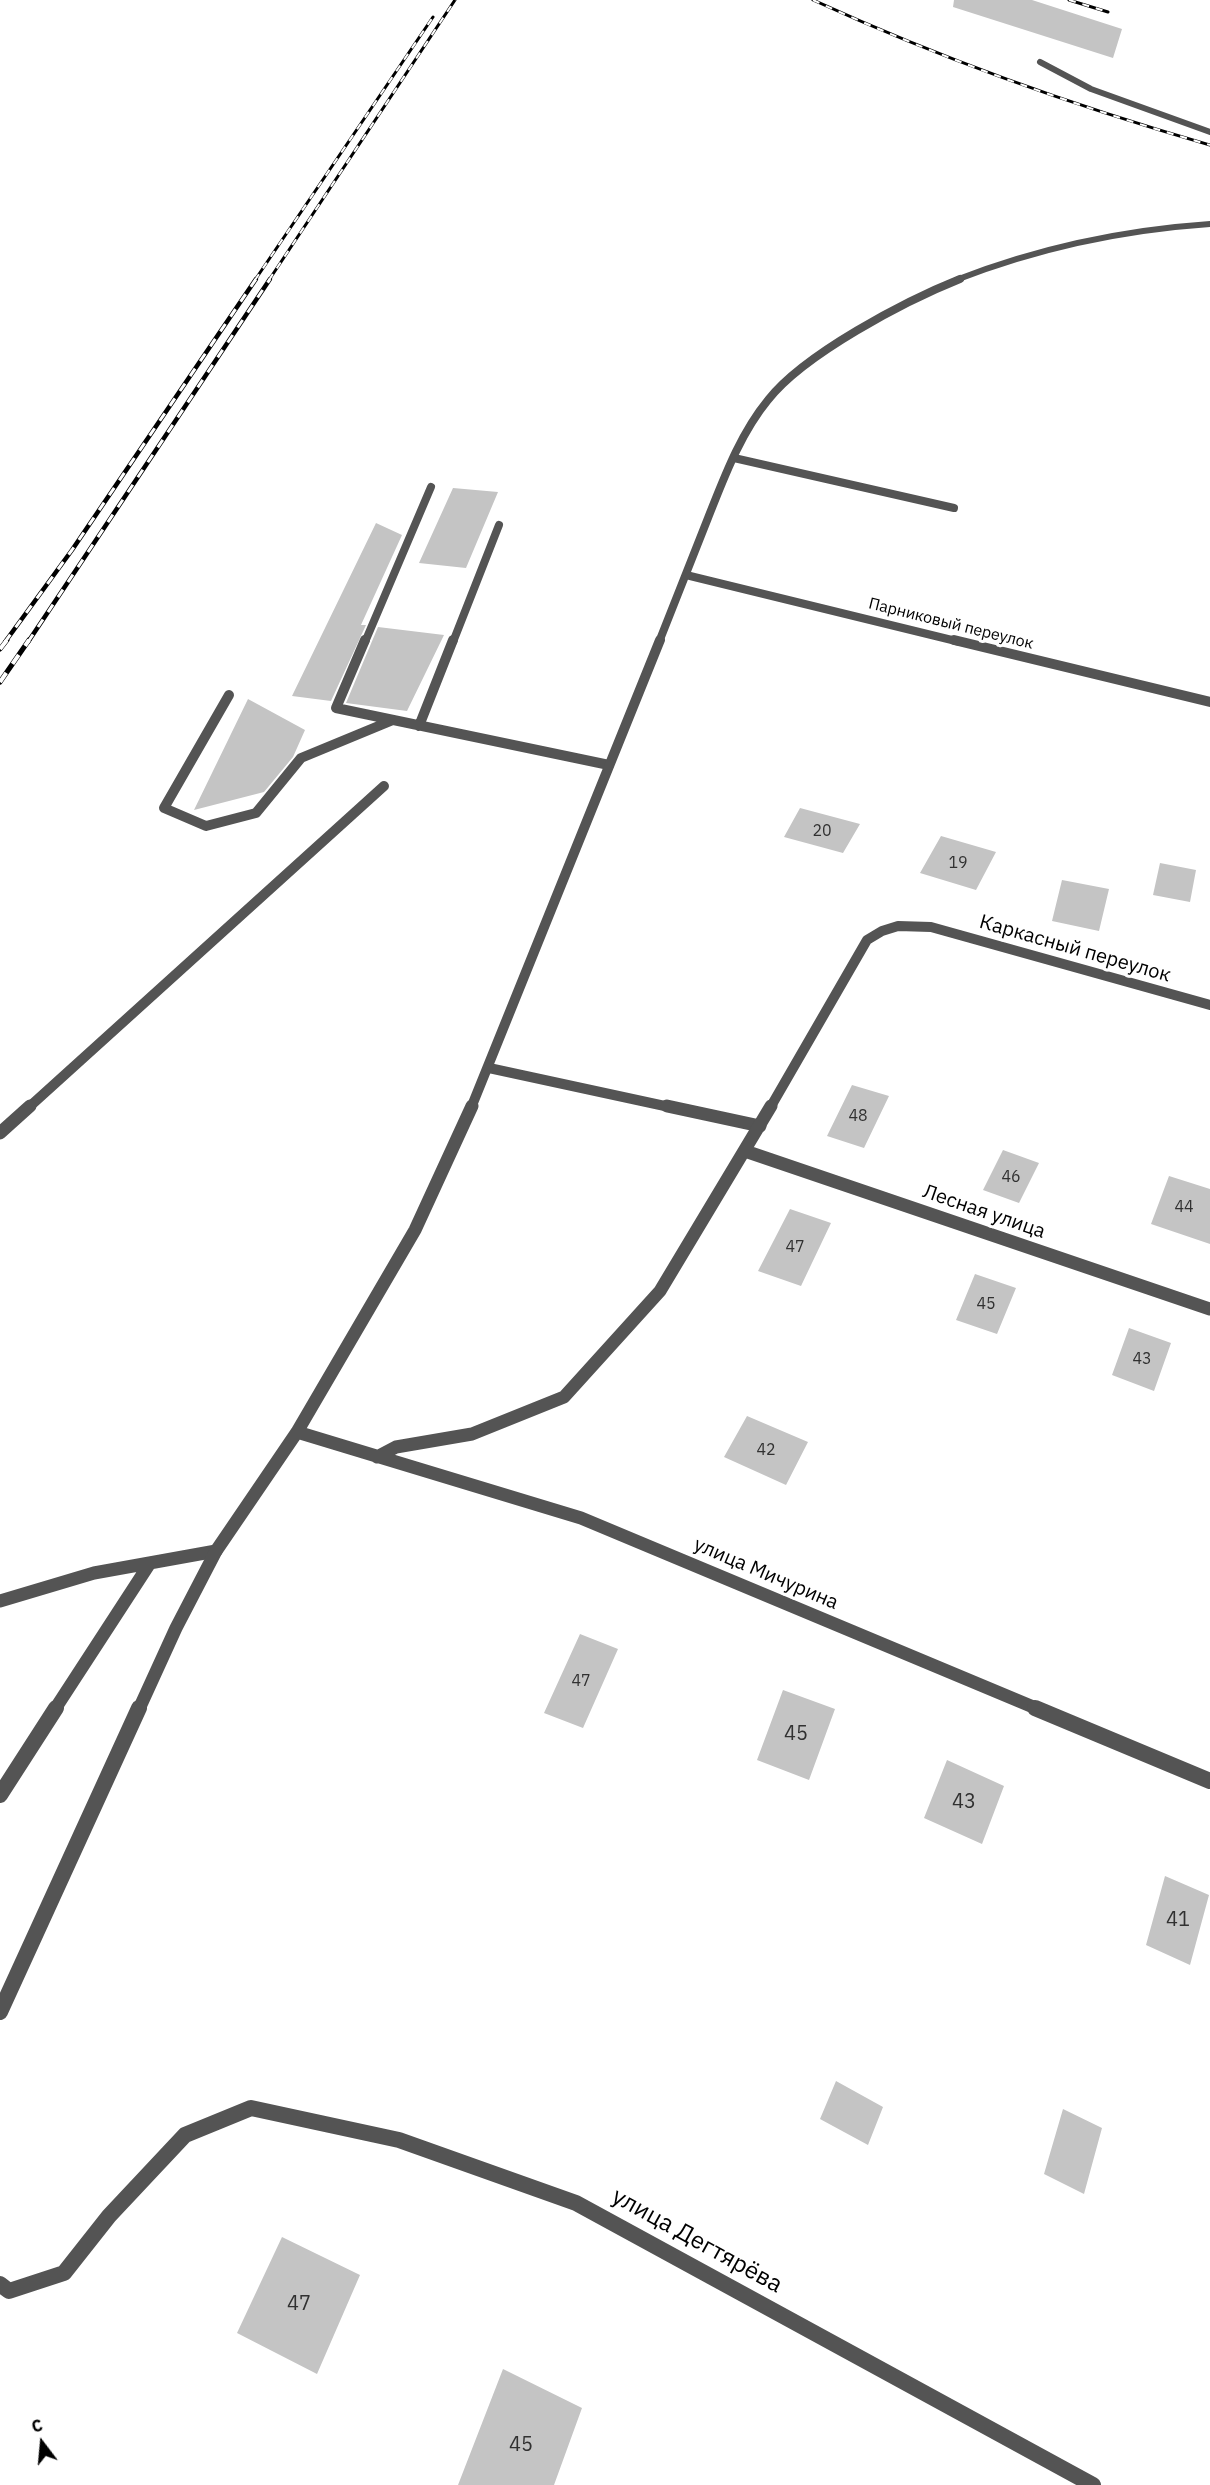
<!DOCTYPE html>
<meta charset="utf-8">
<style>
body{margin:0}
#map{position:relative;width:1210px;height:2485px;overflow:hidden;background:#fff;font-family:"IBM Plex Sans",sans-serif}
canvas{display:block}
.north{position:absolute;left:12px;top:2413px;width:60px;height:60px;-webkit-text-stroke:4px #fff;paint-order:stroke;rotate:344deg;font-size:16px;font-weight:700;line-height:24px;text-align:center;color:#000}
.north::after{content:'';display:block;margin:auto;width:21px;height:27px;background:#000;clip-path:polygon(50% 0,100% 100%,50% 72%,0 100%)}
</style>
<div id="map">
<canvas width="1210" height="2485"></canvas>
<div class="north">С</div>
</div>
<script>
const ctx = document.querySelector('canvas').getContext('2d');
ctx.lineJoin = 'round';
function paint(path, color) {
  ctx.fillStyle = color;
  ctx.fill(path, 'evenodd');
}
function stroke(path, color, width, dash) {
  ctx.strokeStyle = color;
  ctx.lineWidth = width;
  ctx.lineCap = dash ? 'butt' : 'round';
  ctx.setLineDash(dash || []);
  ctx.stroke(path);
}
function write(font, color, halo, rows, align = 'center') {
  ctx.font = font + ' "IBM Plex Sans",sans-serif';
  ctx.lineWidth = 6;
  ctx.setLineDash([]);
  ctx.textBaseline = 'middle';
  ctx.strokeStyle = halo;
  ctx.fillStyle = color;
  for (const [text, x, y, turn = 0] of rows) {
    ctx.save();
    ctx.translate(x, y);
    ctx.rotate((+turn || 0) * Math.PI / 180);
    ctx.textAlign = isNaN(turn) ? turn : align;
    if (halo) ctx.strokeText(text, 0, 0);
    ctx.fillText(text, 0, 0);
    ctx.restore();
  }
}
const building = new Path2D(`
 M954 0H1032L1122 29 1113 58 953 7Z
 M453 488 498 492 466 568 419 563Z
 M376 523 402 535 361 625H366L331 701 292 696Z
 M378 627 444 635 407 711 346 703Z
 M248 699 305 730 293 757 264 792 194 810Z
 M800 808 860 824 843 853 784 837Z
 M941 836 996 852 976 890 920 873Z
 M1160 863 1196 870 1190 902 1153 895Z
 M1062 880 1109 889 1099 931 1052 921Z
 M852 1085 889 1096 864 1148 827 1136Z
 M1003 1150 1039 1163 1019 1203 983 1190Z
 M1169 1176 1210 1189V1244L1151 1224Z
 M790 1209 831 1223 801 1286 758 1271Z
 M975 1274 1016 1288 997 1334 956 1320Z
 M1129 1328 1171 1343 1154 1391 1112 1375Z
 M747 1416 808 1442 786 1485 724 1457Z
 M580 1634 618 1649 583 1728 544 1713Z
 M783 1690 835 1709 809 1780 757 1760Z
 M947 1760 1004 1786 982 1844 924 1818Z
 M1165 1876 1209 1895 1190 1965 1146 1945Z
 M836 2081 883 2107 868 2145 820 2119Z
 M1063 2109 1102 2128 1084 2194 1044 2174Z
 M282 2237 360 2275 317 2374 237 2333Z
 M503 2369 582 2408 554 2485H458Z`);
const serviceFar3 = new Path2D(`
 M734 458 954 508
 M365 642 431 487
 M453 642 499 525`);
const serviceFar2 = new Path2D(`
 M365 640 336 708 609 765
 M229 695 164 808 206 826 256 813 301 758 393 720
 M419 726 453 640
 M489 1068 674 1108
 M28 1108 384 786`);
const serviceFar1 = new Path2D(`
 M667 1106 760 1126
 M0 1133 30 1106
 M0 1601 94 1573 216 1551
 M55 1709 150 1563`);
const service = new Path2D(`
 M0 1795 56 1708`);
const minorFar4 = new Path2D(`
 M1040 62 1091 89 1210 132
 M956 280C1038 248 1122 230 1210 224`);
const minorFar3 = new Path2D(`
 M686 575 960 642
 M659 642C676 600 692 559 708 518 724 478 740 434 768 400 804 354 905 301 960 279`);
const minorFar2 = new Path2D(`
 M954 640 1210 702
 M471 1108 660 640
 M770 1108 867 940 882 931 898 926 931 927 1210 1005`);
const minorFar1 = new Path2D(`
 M745 1151 1210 1309
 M297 1432 581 1518 1038 1709
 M377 1457 396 1447 472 1434 564 1397 660 1291 771 1106
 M139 1709 176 1628 216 1551 297 1432 415 1230 472 1106`);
const minor = new Path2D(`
 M1035 1708 1210 1781
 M0 2012 139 1708
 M0 2284 9 2291 64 2273 109 2216 185 2135 251 2108 399 2140 576 2203 1093 2485`);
const railFar2 = new Path2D(`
 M813 0C942 59 1074 106 1210 145
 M1069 0 1108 12
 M255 280 433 17
 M269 280 455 0`);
const railFar1 = new Path2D(`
 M5 642 72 550 256 279
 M28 642 270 279`);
const rail = new Path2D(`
 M0 649 7 640
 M0 682 29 640`);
const farStreetnames = [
 ["Парниковый переулок",951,624,14]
];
const numberNames = [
 ["20",822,831],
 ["19",958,863],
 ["48",858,1116],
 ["46",1011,1177],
 ["44",1184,1207],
 ["47",795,1247],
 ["45",986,1304],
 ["43",1142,1359],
 ["42",766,1450],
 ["47",581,1681]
];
const streetNames = [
 ["Каркасный переулок",1075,949,16],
 ["Лесная улица",984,1212,19],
 ["улица Мичурина",766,1574,23]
];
const nearNumbernames = [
 ["45",796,1734],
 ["43",964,1802],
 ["41",1178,1920],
 ["47",299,2304],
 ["45",521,2445]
];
const nearStreetnames = [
 ["улица Дегтярёва",697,2241,29]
];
paint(building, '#c4c4c4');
stroke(serviceFar3, '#545454', 8);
stroke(serviceFar2, '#545454', 10);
stroke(serviceFar1, '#545454', 13);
stroke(service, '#545454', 16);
stroke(minorFar4, '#545454', 6);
stroke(minorFar3, '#545454', 8);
stroke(minorFar2, '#545454', 10);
stroke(minorFar1, '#545454', 13);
stroke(minor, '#545454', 16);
stroke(railFar2, '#000', 3);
stroke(railFar1, '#000', 4.5);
stroke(rail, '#000', 5);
stroke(railFar2, '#fff', 2, [7]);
stroke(railFar1, '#fff', 3, [9]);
stroke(rail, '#fff', 4, [11]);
write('16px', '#000', '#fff', farStreetnames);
write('16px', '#313131', null, numberNames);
write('20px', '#000', '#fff', streetNames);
write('20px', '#313131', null, nearNumbernames);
write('24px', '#000', '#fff', nearStreetnames);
</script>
